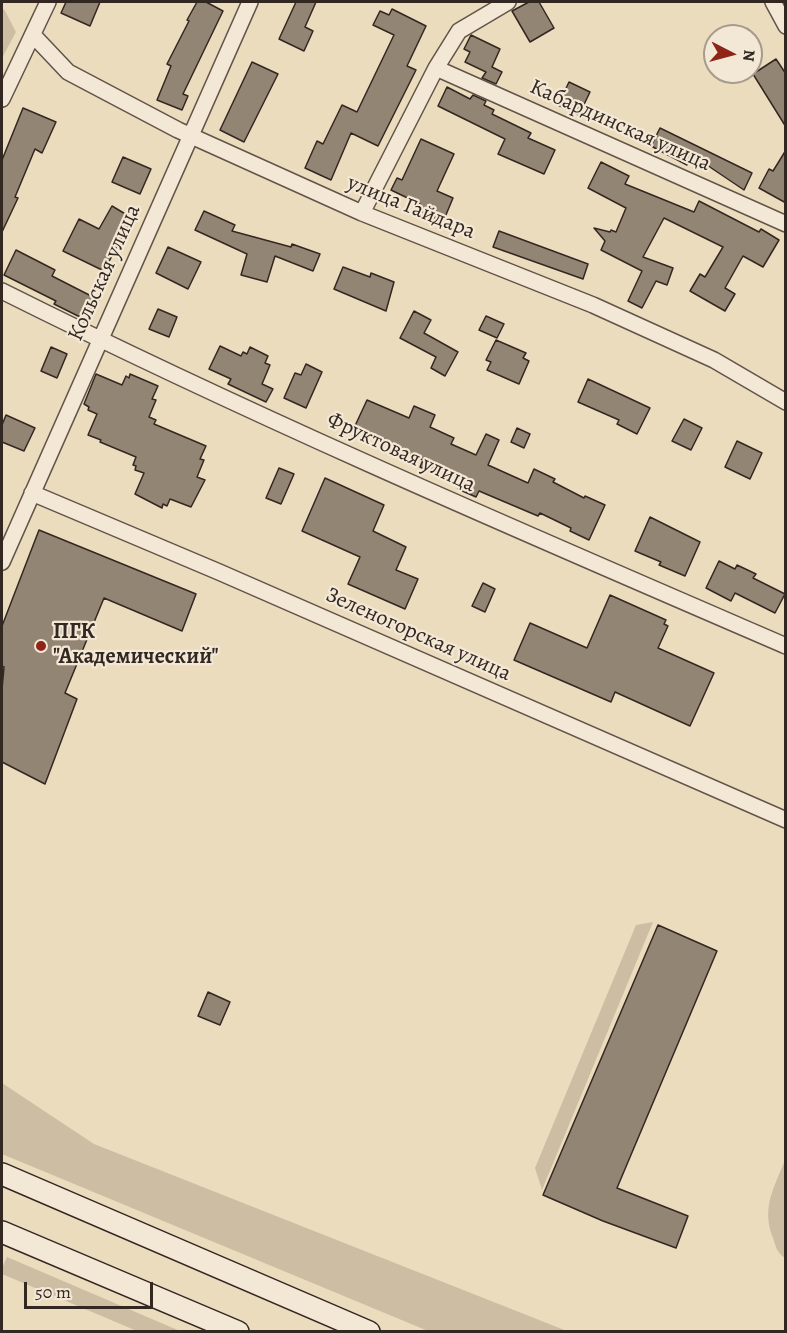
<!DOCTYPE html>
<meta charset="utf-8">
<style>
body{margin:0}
#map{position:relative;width:787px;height:1333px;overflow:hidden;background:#ecdcbe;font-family:Alegreya,serif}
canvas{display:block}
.frame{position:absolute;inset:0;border:3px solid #332722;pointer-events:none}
.north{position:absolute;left:703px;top:24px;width:60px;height:60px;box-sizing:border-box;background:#f3e8d5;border:2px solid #a69b8d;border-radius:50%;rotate:96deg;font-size:16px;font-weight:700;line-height:24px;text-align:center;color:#332722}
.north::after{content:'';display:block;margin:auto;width:21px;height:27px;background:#8f2418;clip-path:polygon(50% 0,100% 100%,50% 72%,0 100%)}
.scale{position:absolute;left:24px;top:1282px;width:129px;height:27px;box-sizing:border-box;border:3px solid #332722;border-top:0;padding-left:8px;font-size:18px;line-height:21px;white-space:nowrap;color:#332722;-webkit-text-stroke:4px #f3e8d5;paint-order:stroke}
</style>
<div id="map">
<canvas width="787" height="1333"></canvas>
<div class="frame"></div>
<div class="north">N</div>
<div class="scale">50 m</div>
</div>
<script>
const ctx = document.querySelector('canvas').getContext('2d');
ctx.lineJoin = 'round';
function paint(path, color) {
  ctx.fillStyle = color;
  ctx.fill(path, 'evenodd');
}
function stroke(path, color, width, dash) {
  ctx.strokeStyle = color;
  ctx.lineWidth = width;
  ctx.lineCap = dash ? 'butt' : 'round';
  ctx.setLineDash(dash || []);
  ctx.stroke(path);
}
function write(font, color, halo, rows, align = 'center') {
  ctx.font = font + ' Alegreya,serif';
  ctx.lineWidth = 4.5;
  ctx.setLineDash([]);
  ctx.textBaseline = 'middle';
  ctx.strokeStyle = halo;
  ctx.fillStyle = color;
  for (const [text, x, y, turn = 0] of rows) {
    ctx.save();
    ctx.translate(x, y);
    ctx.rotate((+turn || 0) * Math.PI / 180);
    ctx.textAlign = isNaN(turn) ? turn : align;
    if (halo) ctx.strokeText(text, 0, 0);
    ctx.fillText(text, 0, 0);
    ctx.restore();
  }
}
const green = new Path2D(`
 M4 9 16 32 2 58V11Z
 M653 922 542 1190 535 1168 636 925Z
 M2 1083 94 1144 567 1331H428L2 1154Z
 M785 1160V1258C777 1253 776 1247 773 1238 761 1208 774 1188 785 1160Z
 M7 1257 180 1331H137L2 1274V1268Z`);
const building = new Path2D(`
 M66 2H100L90 26 61 13Z
 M197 2H206L223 11 183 94 188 96 182 110 157 100 171 66 167 64 189 21 187 20Z
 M296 2H316L305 27 313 31 304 51 279 39Z
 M529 2H539L554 28 530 42 512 11Z
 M392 9 426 26 407 66 416 70 378 146 351 133 331 180 305 168 317 141 323 144 342 105 357 112 394 35 373 25 380 11 389 15Z
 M471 35 500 49 492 67 502 72 496 84 482 78 486 72 465 62 470 52 464 49Z
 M776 59 786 74V127L753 74Z
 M252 62 278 74 244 142 220 130Z
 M569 82 590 92 579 115 558 105Z
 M447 87 470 99 473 95 486 101 484 105 494 110 492 114 531 133 528 138 555 150 544 174 498 154 505 139 438 106Z
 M23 108 56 122 42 153 35 149 15 197 18 198 2 232V160Z
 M660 128 752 173 744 190 692 155 687 165 651 146Z
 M421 139 454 154 437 191 453 198 443 222 418 210 420 204 391 190 397 178 402 180Z
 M786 150V203L759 188 769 169 773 171Z
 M123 157 151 169 140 194 112 182Z
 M601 162 629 176 625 184 694 212 699 201 759 232 761 229 779 240 763 267 743 256 725 288 735 294 725 311 690 291 700 274 705 277 723 247 664 218 643 257 673 268 667 285 656 281 642 308 628 301 642 271 601 250 605 241 594 228 610 232 611 230 616 232 626 208 588 188Z
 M112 206 132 218 104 271 63 251 79 219 99 229Z
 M204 211 235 225 232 231 291 247 292 244 320 254 313 271 275 256 267 282 241 275 247 254 195 230Z
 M499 231 588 264 583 279 493 247Z
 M168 247 201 262 188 289 156 273Z
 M16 250 55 270 52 276 99 300 88 321 54 304 56 301 4 275Z
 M343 267 370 277 371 273 394 282 386 311 334 289Z
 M158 309 177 317 169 337 149 329Z
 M414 311 431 320 424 333 458 352 445 376 431 368 436 357 400 338Z
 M486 316 504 324 497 338 479 330Z
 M496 340 526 353 523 358 529 361 519 384 487 370 491 362 486 360Z
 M220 346 241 356 243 352 247 354 250 347 268 356 265 363 270 365 262 384 273 389 266 402 228 384 231 379 209 369Z
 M51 347 67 354 57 378 41 371Z
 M306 364 322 372 306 408 284 398 295 373 301 375Z
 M96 374 122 385 126 376 129 378 130 374 158 386 152 399 156 400 149 417 156 420 154 424 206 446 200 459 204 460 197 477 205 480 191 507 170 499 167 506 163 504 162 508 135 494 144 473 135 470 136 466 133 465 136 457 100 442 101 440 88 435 97 414 88 410 89 407 84 404Z
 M588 379 650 408 637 434 617 424 619 420 578 402Z
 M367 400 409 418 414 406 435 415 430 427 454 438 451 444 476 455 486 434 499 440 488 465 528 483 534 469 555 479 553 482 584 498 585 496 605 505 589 540 570 531 571 528 540 513 538 516 479 491 476 497 458 489 463 478 439 467 436 474 420 467 423 460 354 428Z
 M6 415 35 428 24 451 2 442V425Z
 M684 419 702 428 691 450 672 441Z
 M517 428 530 434 524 448 511 442Z
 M737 441 762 453 750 479 725 467Z
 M279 468 294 474 281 504 266 498Z
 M325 478 384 505 373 531 406 547 396 570 418 579 405 609 348 584 360 557 302 531Z
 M650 517 700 542 685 576 659 565 661 562 635 551Z
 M39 530 196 594 182 631 104 598 65 693 77 699 45 784 2 762V689L4 667 2 666V626Z
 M719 561 735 569 737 565 756 574 753 578 785 594 775 613 735 593 731 601 706 588Z
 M483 583 495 589 485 612 472 606Z
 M610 595 666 620 664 624 668 626 658 648 714 673 690 726 615 692 611 702 514 660 530 623 587 648Z
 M658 925 717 951 617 1188 688 1216 676 1248 603 1221 543 1195Z
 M208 992 230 1002 220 1025 198 1016Z`);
const street = new Path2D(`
 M773 2 786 26
 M33 35 68 72 178 130 362 213 593 305 714 360 786 402
 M436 68 786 224
 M2 99 48 2
 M362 213 436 68 459 31 508 2
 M2 291C258 419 522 532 786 646
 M32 493 219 572 786 820
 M2 562 250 2`);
const secondary = new Path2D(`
 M2 1174 369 1332
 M2 1232 238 1332`);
const markers = [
 [41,646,6,"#8f2418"]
];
const streetNames = [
 ["Кабардинская улица",620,126,24],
 ["улица Гайдара",411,208,22],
 ["Кольская улица",105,273,-66],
 ["Фруктовая улица",401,453,25],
 ["Зеленогорская улица",418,635,24]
];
const poiNames = [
 ["ПГК",53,633],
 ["\"Академический\"",53,658]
];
paint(green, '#cdbda3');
paint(building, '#938573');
stroke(building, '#332722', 1.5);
stroke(street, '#615449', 18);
stroke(secondary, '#332722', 24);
stroke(street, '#f3e8d5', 15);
stroke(secondary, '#f3e8d5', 21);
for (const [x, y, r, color] of markers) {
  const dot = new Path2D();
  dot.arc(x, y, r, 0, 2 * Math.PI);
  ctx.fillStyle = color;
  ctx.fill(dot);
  stroke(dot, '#f3e8d5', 2);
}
write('22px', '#332722', '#f3e8d5', streetNames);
write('bold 22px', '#332722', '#f3e8d5', poiNames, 'left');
</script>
